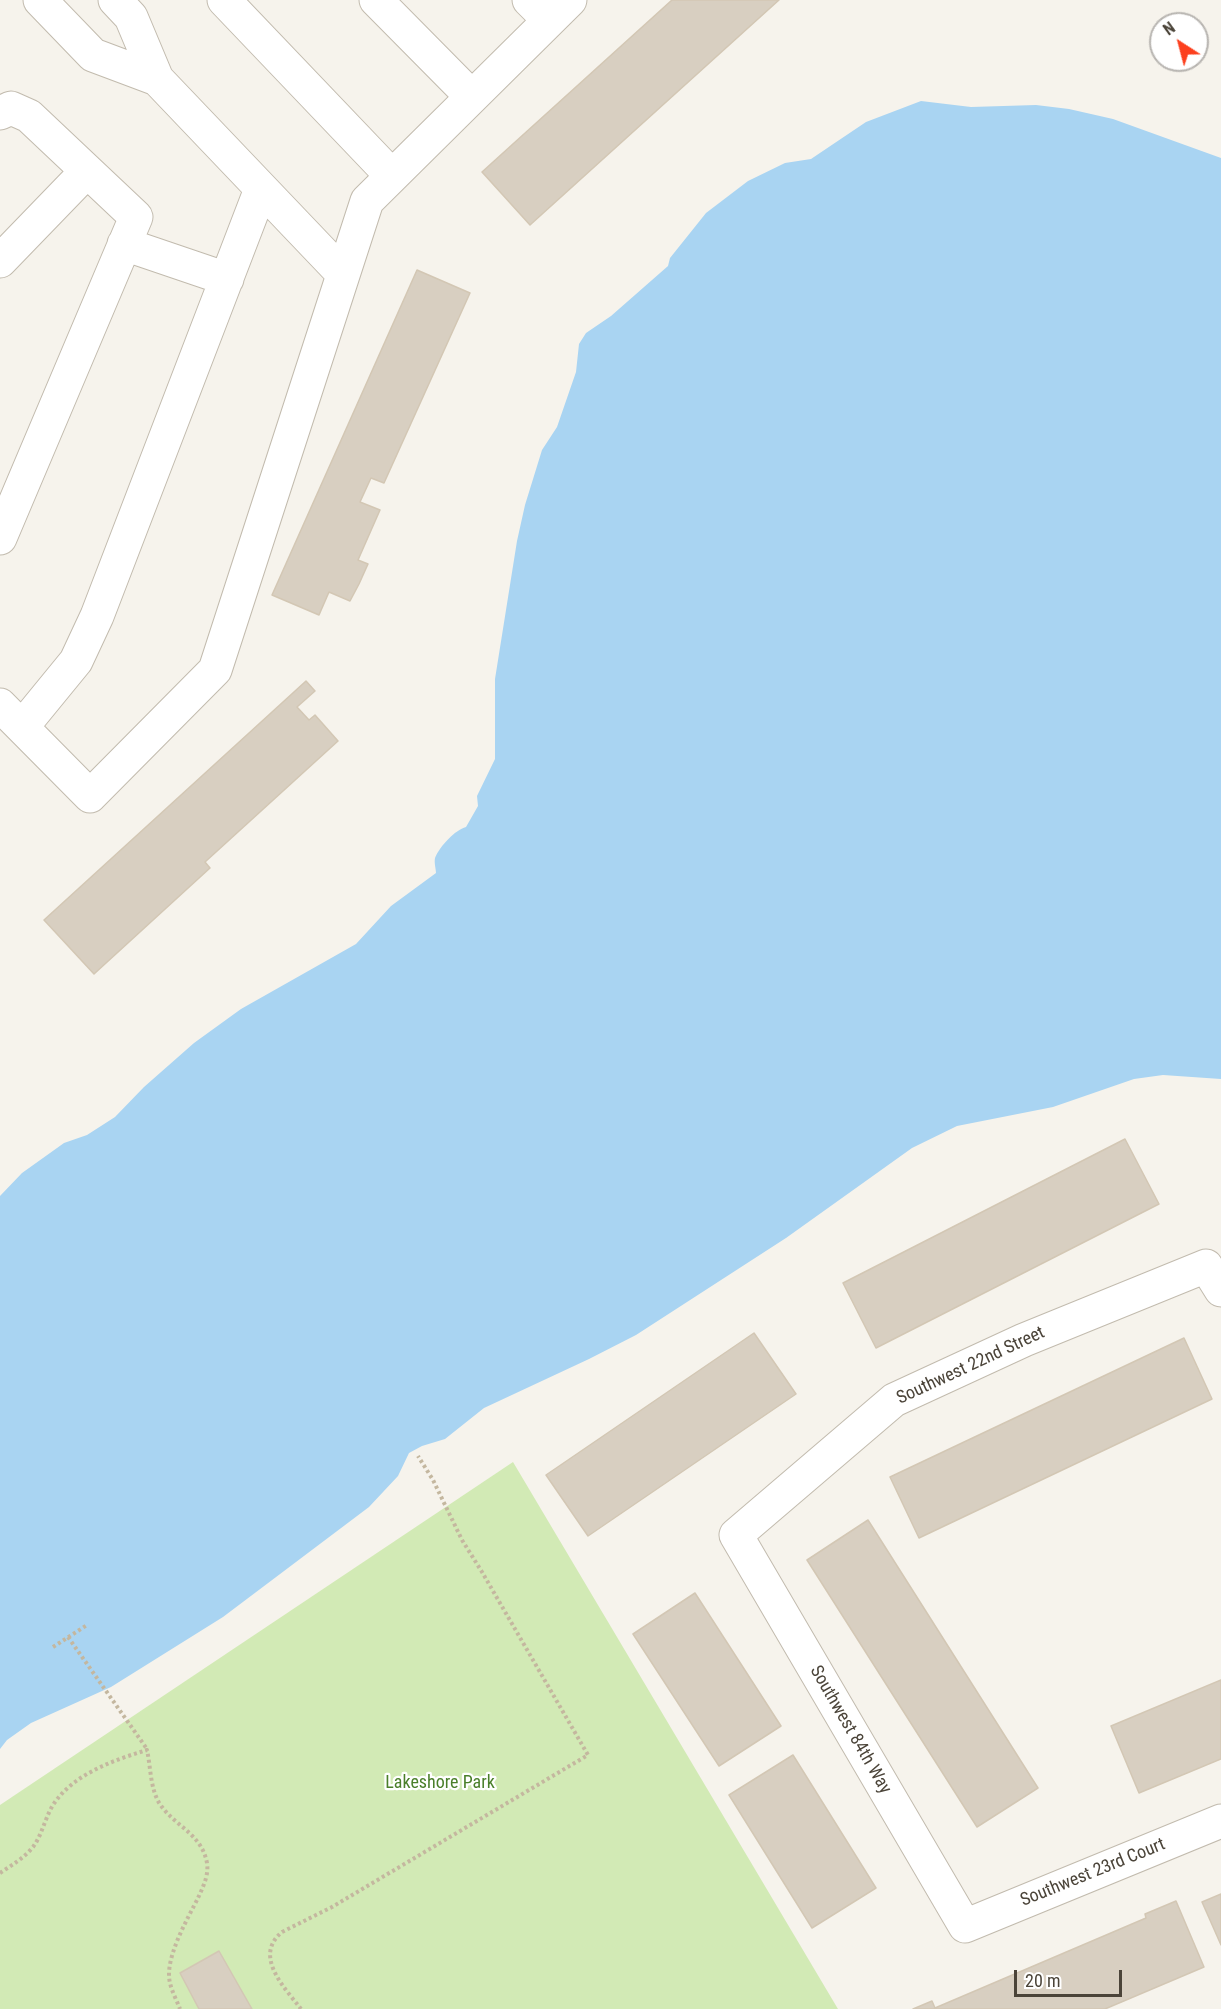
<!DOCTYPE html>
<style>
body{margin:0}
#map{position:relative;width:1221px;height:2009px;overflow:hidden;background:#f6f3ec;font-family:"Roboto Condensed",sans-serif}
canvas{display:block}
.north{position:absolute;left:1149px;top:12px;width:60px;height:60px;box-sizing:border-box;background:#fff;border:2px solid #b7b4b0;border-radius:50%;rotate:324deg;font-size:16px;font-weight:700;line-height:24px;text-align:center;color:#4b4439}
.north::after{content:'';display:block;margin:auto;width:21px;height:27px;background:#fc3f1d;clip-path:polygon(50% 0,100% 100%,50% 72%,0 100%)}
.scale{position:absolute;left:1014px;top:1970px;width:108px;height:27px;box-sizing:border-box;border:3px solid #4b4439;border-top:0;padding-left:8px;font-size:18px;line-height:21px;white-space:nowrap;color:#4b4439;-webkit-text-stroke:4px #fff;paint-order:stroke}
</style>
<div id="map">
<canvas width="1221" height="2009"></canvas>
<div class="north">N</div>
<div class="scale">20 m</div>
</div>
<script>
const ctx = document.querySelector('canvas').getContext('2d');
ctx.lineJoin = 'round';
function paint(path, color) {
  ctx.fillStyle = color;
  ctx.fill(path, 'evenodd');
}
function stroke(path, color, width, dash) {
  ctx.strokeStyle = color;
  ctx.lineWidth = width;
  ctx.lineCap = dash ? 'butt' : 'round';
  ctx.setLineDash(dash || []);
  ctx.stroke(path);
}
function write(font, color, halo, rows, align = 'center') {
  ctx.font = font + ' "Roboto Condensed",sans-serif';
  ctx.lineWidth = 4.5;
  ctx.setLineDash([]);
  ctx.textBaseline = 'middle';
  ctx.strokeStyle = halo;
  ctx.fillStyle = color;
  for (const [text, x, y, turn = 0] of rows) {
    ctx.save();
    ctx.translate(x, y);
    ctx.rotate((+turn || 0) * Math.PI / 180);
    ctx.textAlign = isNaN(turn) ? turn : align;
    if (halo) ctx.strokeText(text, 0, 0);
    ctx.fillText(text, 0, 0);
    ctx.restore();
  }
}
const green = new Path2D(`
 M513 1462 838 2009H0V1805Z`);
const water = new Path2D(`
 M921 101 971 107 1036 105 1069 109 1113 119 1221 158V1079L1163 1075 1134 1079 1053 1107 957 1126 912 1148 786 1238 636 1335 589 1359 484 1408 445 1439 422 1446 409 1453 398 1476 369 1507 223 1617 111 1687 31 1723 7 1740 0 1749V1196L22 1173 64 1143 87 1135 115 1117 144 1087 194 1043 241 1009 356 944 391 906 436 873C436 869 434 863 435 858 440 846 455 830 466 827L478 806 477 796 495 759V679L517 541 525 505 542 450 557 427 576 372 579 344 586 333 611 316 668 266 670 258 706 213 748 181 785 163 811 159 866 122Z`);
const building = new Path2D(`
 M672 0H779L530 225 482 172Z
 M417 270 470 293 384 483 371 478 360 502 380 510 358 560 368 564 359 584 350 601 329 592 319 615 272 595Z
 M306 681 315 691 297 707 309 720 315 715 338 741 205 862 210 868 94 974 44 920Z
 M1125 1139 1159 1204 876 1348 843 1283Z
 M754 1333 796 1394 588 1536 546 1475Z
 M1184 1338 1212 1399 919 1538 890 1477Z
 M868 1520 1038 1788 977 1827 807 1560Z
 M695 1593 781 1726 719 1766 633 1634Z
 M1221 1680V1759L1139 1793 1111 1726Z
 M793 1755 876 1888 812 1928 729 1795Z
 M1221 1894V1945L1202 1902Z
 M1176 1901 1204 1967 1105 2009H913L932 2001 935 2008 1146 1918 1145 1914Z
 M219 1951 252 2009H199L180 1973Z`);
const path = new Path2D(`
 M68 1637 147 1749
 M53 1647 87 1625
 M0 1873C12 1865 24 1858 33 1847 42 1835 45 1818 53 1805 73 1774 114 1760 147 1750 151 1768 150 1792 162 1807 177 1827 202 1835 207 1863 209 1875 203 1887 198 1898 187 1920 164 1959 170 1983 172 1992 177 2001 180 2009
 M301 2009C284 1987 253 1956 282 1932L332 1907 588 1755 482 1572 462 1540 433 1480 418 1456`);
const minor = new Path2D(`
 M40 0 93 55 157 79
 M115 0 131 17 157 79 343 274
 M224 0 392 176
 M376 0 472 97
 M529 0 549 20
 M0 113 11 108 29 116 136 217 0 538
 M124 244 227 279
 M0 261 87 171
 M0 705 90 796 215 670 367 201 570 0
 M22 727 76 661 97 616 261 189
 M1221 1290 1206 1266 1024 1340 894 1400 736 1535 965 1926 1221 1821`);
const streetNames = [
 ["Southwest 22nd Street",971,1366,-25],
 ["Southwest 84th Way",850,1730,60],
 ["Southwest 23rd Court",1093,1873,-22]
];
const parkNames = [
 ["Lakeshore Park",440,1783]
];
paint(green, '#d2eab5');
paint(water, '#a9d4f2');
paint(building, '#d8cfc1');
stroke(building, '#d3c7b4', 1.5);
stroke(minor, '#c2bbae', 35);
stroke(path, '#c4b79f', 4, [3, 3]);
stroke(minor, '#fff', 33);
write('18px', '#4b4439', '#fff', streetNames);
write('18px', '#4a7f2a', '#fff', parkNames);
</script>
